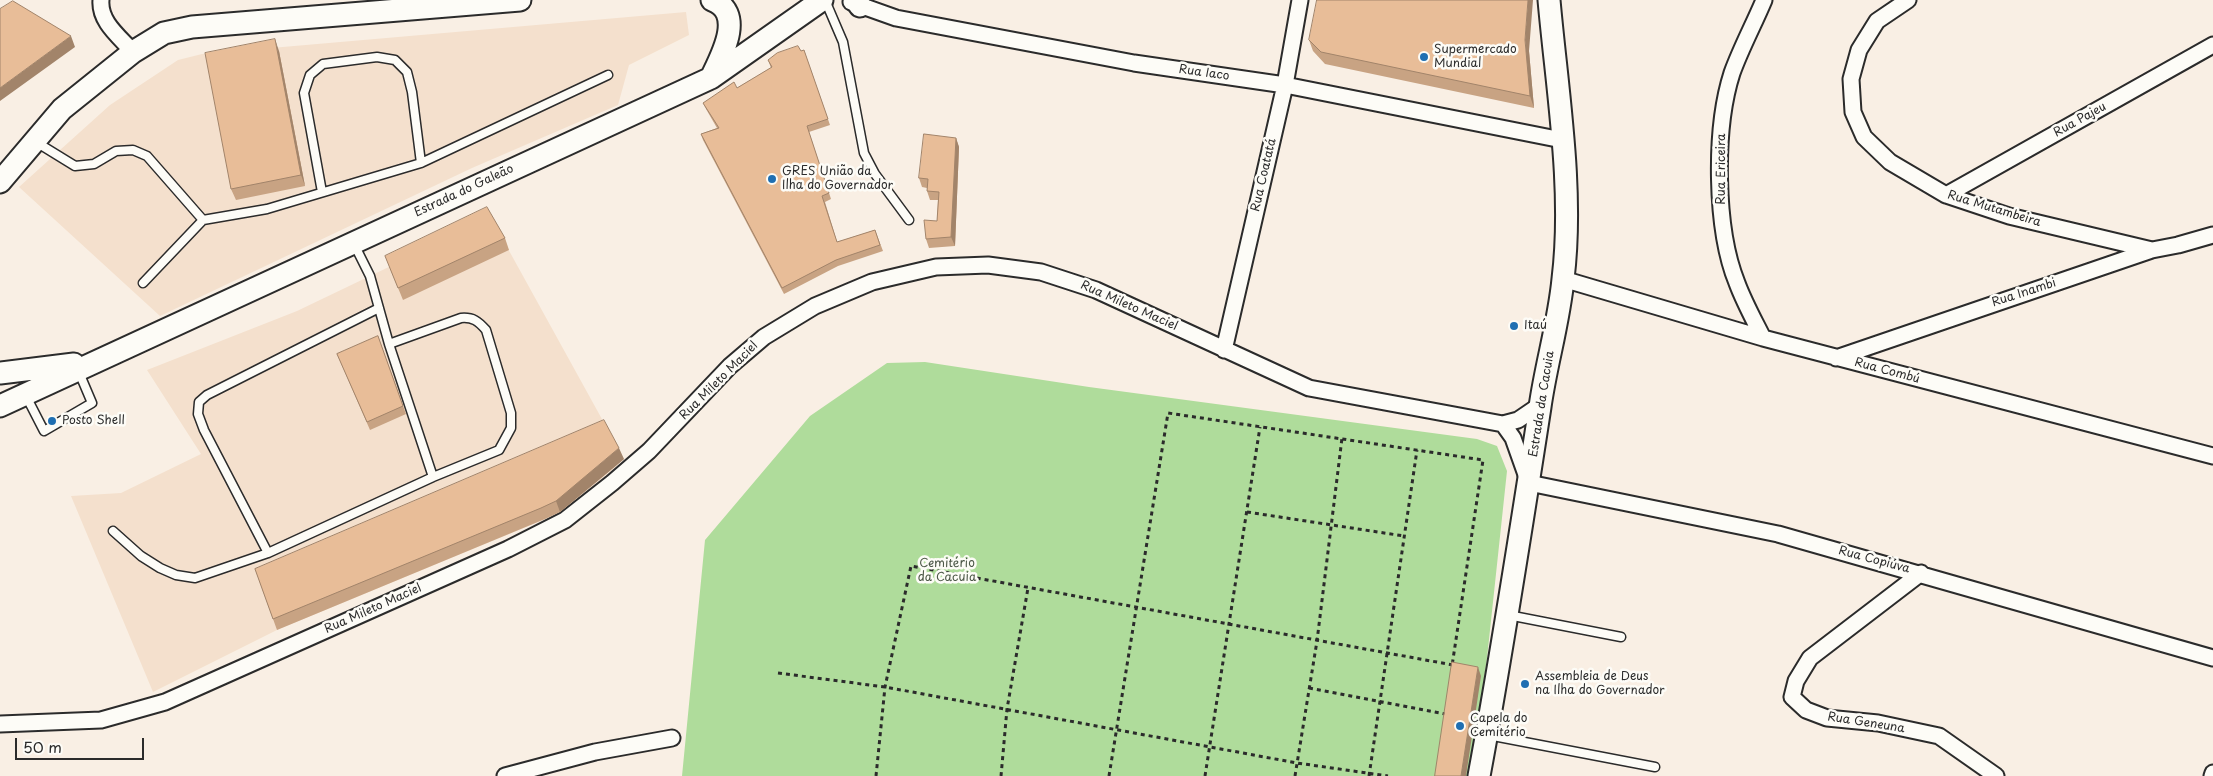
<!DOCTYPE html>
<meta charset="utf-8">
<style>
body{margin:0}
#map{position:relative;width:2213px;height:776px;overflow:hidden;background:#f9efe4;font-family:"Playpen Sans",sans-serif}
canvas{display:block}
.scale{position:absolute;left:15px;top:738px;width:129px;height:22px;box-sizing:border-box;border:2px solid #2b2b2b;border-top:0;padding-left:6px;font-size:15px;line-height:18px;white-space:nowrap;color:#2b2b2b;-webkit-text-stroke:4px #fdfcf7;paint-order:stroke}
</style>
<div id="map">
<canvas width="2213" height="776"></canvas>
<div class="scale">50 m</div>
</div>
<script>
const ctx = document.querySelector('canvas').getContext('2d');
ctx.lineJoin = 'round';
function paint(path, color) {
  ctx.fillStyle = color;
  ctx.fill(path, 'evenodd');
}
function stroke(path, color, width, dash) {
  ctx.strokeStyle = color;
  ctx.lineWidth = width;
  ctx.lineCap = dash ? 'butt' : 'round';
  ctx.setLineDash(dash || []);
  ctx.stroke(path);
}
function write(font, color, halo, rows, align = 'center') {
  ctx.font = font + ' "Playpen Sans",sans-serif';
  ctx.lineWidth = 5;
  ctx.setLineDash([]);
  ctx.textBaseline = 'middle';
  ctx.strokeStyle = halo;
  ctx.fillStyle = color;
  for (const [text, x, y, turn = 0] of rows) {
    ctx.save();
    ctx.translate(x, y);
    ctx.rotate((+turn || 0) * Math.PI / 180);
    ctx.textAlign = isNaN(turn) ? turn : align;
    if (halo) ctx.strokeText(text, 0, 0);
    ctx.fillText(text, 0, 0);
    ctx.restore();
  }
}
const built = new Path2D(`
 M686 12 689 35 629 65 618 105 472 168 160 316 19 187 110 105 178 60 202 54Z
 M491 218 624 459 577 506 277 630 153 692 71 496 121 493 201 454 147 370 297 311Z`);
const green = new Path2D(`
 M925 362 1089 387 1477 439 1497 446 1507 471 1487 658 1470 776H682L705 540 810 416 887 363Z`);
const path = new Path2D(`
 M1247 512 1404 536
 M778 673 885 687 1297 763 1388 776
 M1309 688 1445 714
 M876 776 885 687 911 566 1453 665
 M1001 776 1007 709 1028 588
 M1109 776 1168 413 1483 460 1452 666
 M1205 776 1260 427
 M1295 776 1317 641 1342 438
 M1369 776 1417 450`);
const lane = new Path2D(`
 M825 0 843 42 864 153 875 174 909 220
 M36 142 75 166 94 164 116 151 133 150 147 156 203 220 267 209 421 163 608 75
 M322 192 304 93 310 75 323 64 377 57 395 60 407 72 412 92 421 163
 M354 244 370 276 389 344 433 477
 M143 283 203 220
 M26 396 44 431 92 403 78 370
 M113 531 141 556 160 568 176 575 195 578 268 553 433 477 499 450 511 428V413L486 330C478 321 473 317 461 318L389 344
 M268 553 204 430 198 414 199 402 207 395 379 308
 M1508 615 1621 637
 M1488 735 1655 767`);
const street = new Path2D(`
 M101 0C99 22 120 37 133 52
 M1908 0 1877 21 1859 50 1851 79 1853 112 1864 137 1890 162 1946 195 2009 216 2152 250
 M851 2 896 18 1134 63 1285 85 1562 140
 M1946 195 2213 45
 M1563 279 1763 338 2213 456
 M1763 338C1754 320 1744 302 1737 283 1715 229 1714 129 1732 73 1741 48 1754 24 1764 0
 M1224 350 1285 85 1300 0
 M1836 358 2152 250 2178 245 2213 235
 M1503 424 1518 420 1540 405
 M1921 573 1810 658 1796 681 1792 697 1806 710 1827 718 1878 723 1939 736 1996 776
 M0 724 101 720 165 702 508 549 565 520 612 483 649 451 730 366 764 337 815 306 872 282 936 267 988 265 1041 272 1096 290 1309 388 1503 424 1513 438 1529 483 1778 534 2213 658
 M505 776 595 752 672 738
 M2212 776 2213 773`);
const secondary = new Path2D(`
 M856 0 860 6
 M711 78C721 57 746 13 712 0
 M0 182 62 109 133 52 164 33 192 27 520 0
 M0 373 74 364
 M0 406 711 78 822 0
 M1479 776C1502 653 1521 530 1540 407 1546 364 1559 322 1563 279 1574 189 1557 90 1549 0`);
const wall = new Path2D(`
 M1309 40 1529 51 1534 108 1325 64 1313 51Z
 M804 50 830 125 809 132 831 199 825 202 837 242 875 230 883 251 838 266 784 294 703 140 701 134 717 128 706 109 703 103 737 88 771 68 768 60Z
 M279 51 305 186 236 200 231 189Z
 M956 138 959 147 955 246 929 248 926 239 937 221 938 200H930L927 191V188L922 187 919 178Z
 M505 238 509 250 403 300 385 256Z
 M378 336 406 414 370 430 337 354Z
 M624 459 560 512 545 519 277 630 255 569Z`);
const shadedWall = new Path2D(`
 M1528 0H1533L1529 51 1534 108 1530 96 1525 40Z
 M71 36 75 47 0 101V88Z
 M275 39 279 51 305 186 301 175Z
 M956 138 959 147 955 246 951 237Z
 M619 448 624 459 560 512 556 501Z
 M1478 667 1481 676 1466 776H1461Z`);
const building = new Path2D(`
 M1317 0H1528L1525 40 1530 96 1321 52 1309 40Z
 M13 1 71 36 0 88V9Z
 M275 39 301 175 231 189 205 53Z
 M798 46 801 51 804 50 828 119 807 126 829 193 822 196 837 242 875 230 880 245 836 260 782 288 701 134 719 128 703 103 734 82 737 88 772 67 768 60 777 53Z
 M924 134 956 138 951 237 926 239 924 220 937 221 939 192 927 191 928 179 919 178Z
 M487 207 505 238 398 288 385 256Z
 M378 336 403 406 367 422 337 354Z
 M604 420 619 448 556 501 541 508 273 619 255 569Z
 M1452 662 1478 667 1461 776H1435Z`);
const markers = [
 [1424,57,5,"#1f6fb2"],
 [772,179,5,"#1f6fb2"],
 [1514,326,5,"#1f6fb2"],
 [52,421,5,"#1f6fb2"],
 [1525,684,5,"#1f6fb2"],
 [1460,726,5,"#1f6fb2"]
];
const poiNames = [
 ["Supermercado",1434,50],
 ["Mundial",1434,64],
 ["GRES União da",782,172],
 ["Ilha do Governador",782,186],
 ["Itaú",1524,326],
 ["Posto Shell",62,421],
 ["Assembleia de Deus",1535,677],
 ["na Ilha do Governador",1535,691],
 ["Capela do",1470,719],
 ["Cemitério",1470,733]
];
const streetNames = [
 ["Rua Iaco",1204,73,8],
 ["Rua Pajeu",2080,120,-29],
 ["Rua Ericeira",1722,169,-90],
 ["Rua Coatatá",1264,175,-77],
 ["Estrada do Galeão",464,191,-25],
 ["Rua Mutambeira",1994,209,17],
 ["Rua Inambi",2024,293,-18],
 ["Rua Mileto Maciel",1129,306,24],
 ["Rua Combú",1887,371,15],
 ["Rua Mileto Maciel",719,381,-45],
 ["Estrada da Cacuia",1542,404,-81],
 ["Rua Copiúva",1874,560,15],
 ["Rua Mileto Maciel",373,609,-24],
 ["Rua Geneuna",1866,723,9]
];
const parkNames = [
 ["Cemitério",947,564],
 ["da Cacuia",947,578]
];
paint(built, '#f4e0cd');
paint(green, '#afdc9b');
stroke(lane, '#2b2b2b', 11);
stroke(street, '#2b2b2b', 19);
stroke(secondary, '#2b2b2b', 25);
stroke(path, '#2b2b2b', 3, [4, 4]);
stroke(lane, '#fdfcf7', 8);
stroke(street, '#fdfcf7', 15);
stroke(secondary, '#fdfcf7', 21);
paint(wall, '#c8a383');
paint(shadedWall, '#a2846a');
paint(building, '#e8bd98');
stroke(building, '#a2846a', 1);
for (const [x, y, r, color] of markers) {
  const dot = new Path2D();
  dot.arc(x, y, r, 0, 2 * Math.PI);
  ctx.fillStyle = color;
  ctx.fill(dot);
  stroke(dot, '#fdfcf7', 2);
}
write('12px', '#2b2b2b', '#fdfcf7', poiNames, 'left');
write('12px', '#2b2b2b', '#fdfcf7', streetNames);
write('12px', '#4c5747', '#fdfcf7', parkNames);
</script>
